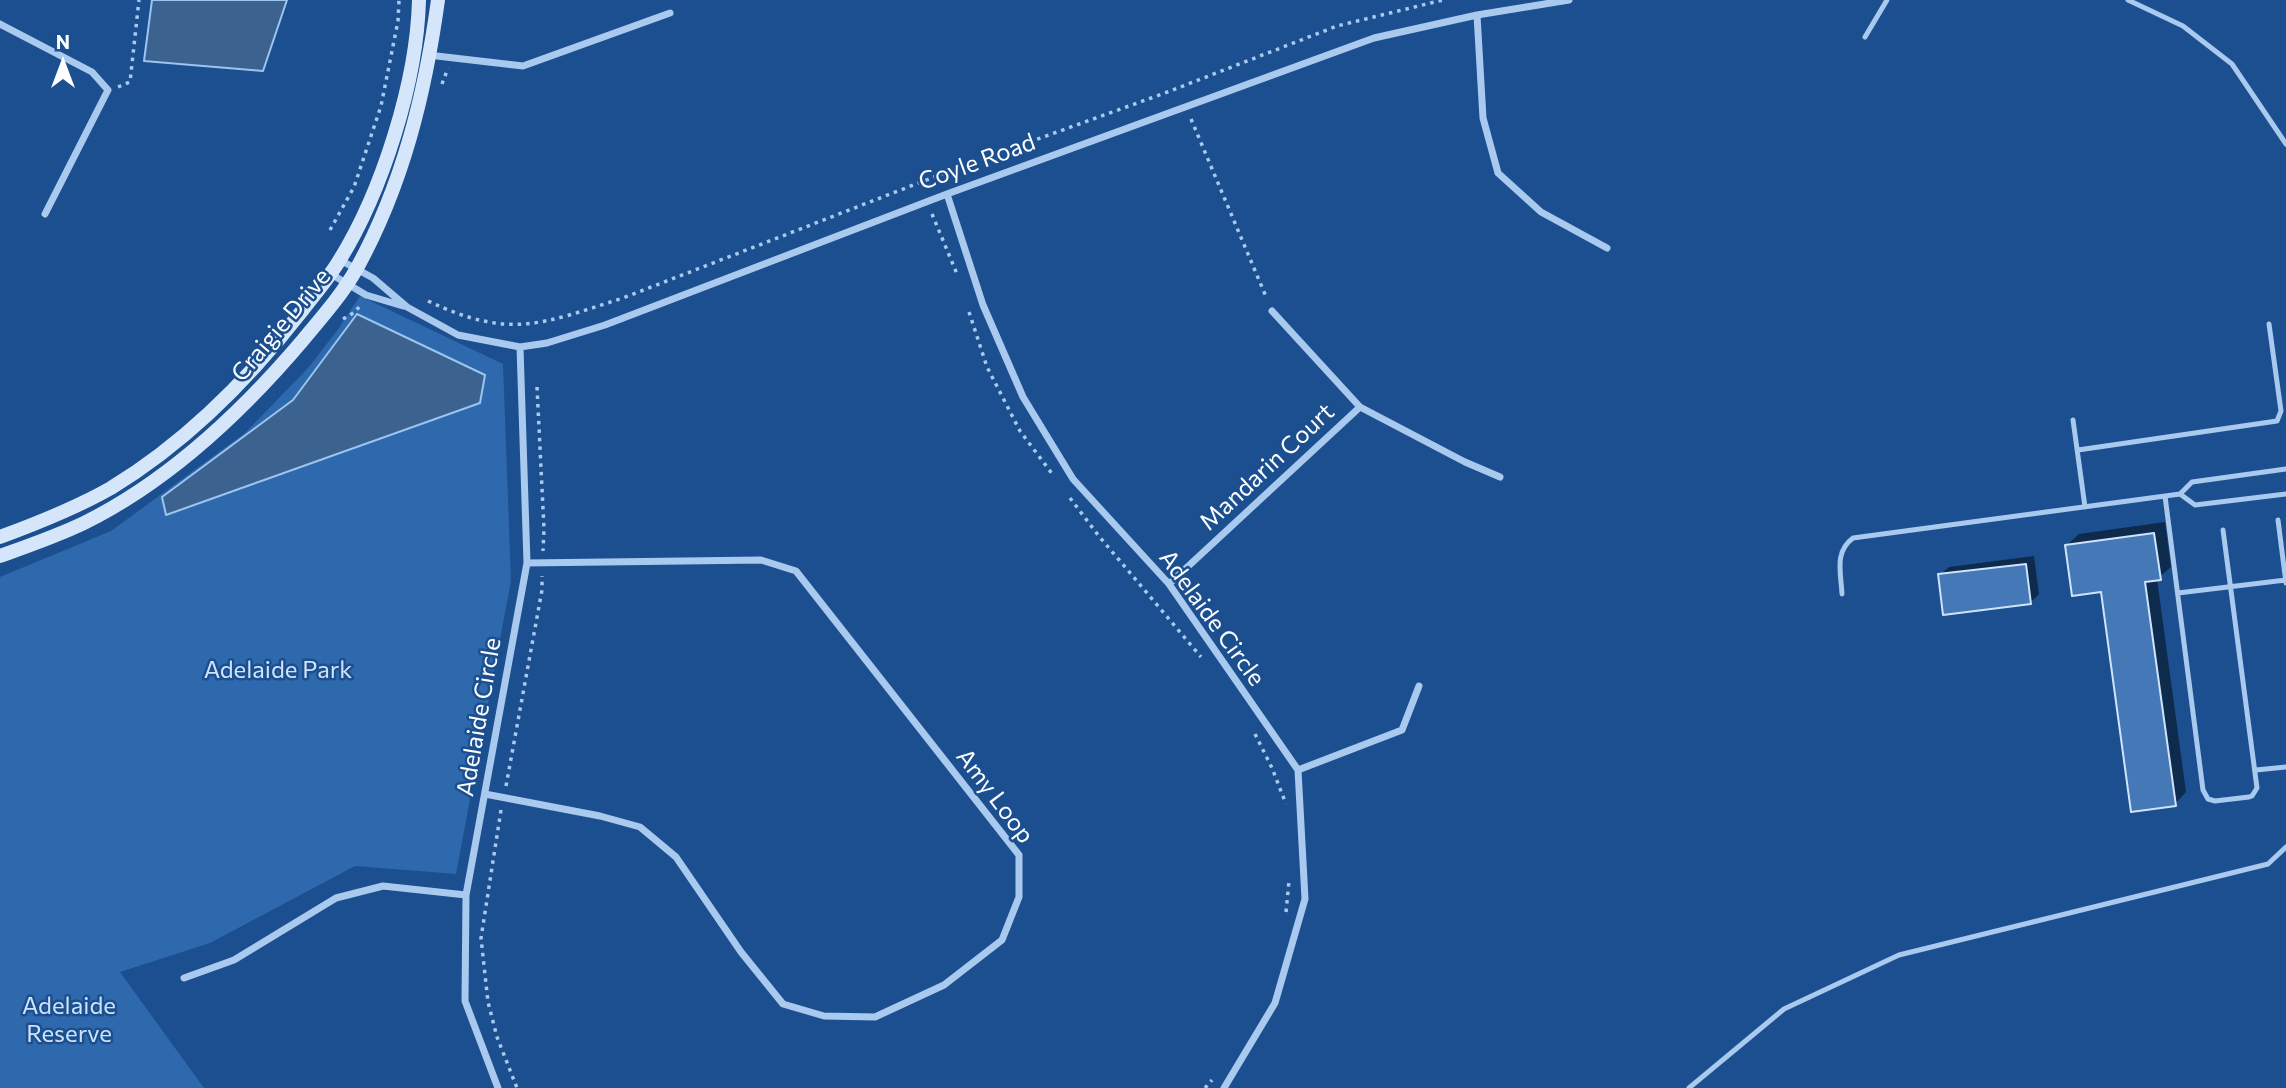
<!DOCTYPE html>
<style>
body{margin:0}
#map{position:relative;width:2286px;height:1088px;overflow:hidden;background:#1b4f8f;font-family:Commissioner,sans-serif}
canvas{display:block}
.north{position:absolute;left:28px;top:28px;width:70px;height:70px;-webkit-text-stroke:5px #1b4f8f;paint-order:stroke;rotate:0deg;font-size:19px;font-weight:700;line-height:28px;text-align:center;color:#fff}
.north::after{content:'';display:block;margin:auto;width:24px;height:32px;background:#fff;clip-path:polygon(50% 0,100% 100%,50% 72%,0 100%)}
</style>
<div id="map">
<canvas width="2286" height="1088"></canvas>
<div class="north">N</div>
</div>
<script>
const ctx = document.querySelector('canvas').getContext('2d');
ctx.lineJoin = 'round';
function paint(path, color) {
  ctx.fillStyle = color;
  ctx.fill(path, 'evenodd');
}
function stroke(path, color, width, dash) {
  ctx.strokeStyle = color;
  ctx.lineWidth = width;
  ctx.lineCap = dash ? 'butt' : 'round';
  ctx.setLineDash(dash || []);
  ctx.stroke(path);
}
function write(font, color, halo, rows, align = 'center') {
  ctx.font = font + ' Commissioner,sans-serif';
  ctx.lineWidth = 5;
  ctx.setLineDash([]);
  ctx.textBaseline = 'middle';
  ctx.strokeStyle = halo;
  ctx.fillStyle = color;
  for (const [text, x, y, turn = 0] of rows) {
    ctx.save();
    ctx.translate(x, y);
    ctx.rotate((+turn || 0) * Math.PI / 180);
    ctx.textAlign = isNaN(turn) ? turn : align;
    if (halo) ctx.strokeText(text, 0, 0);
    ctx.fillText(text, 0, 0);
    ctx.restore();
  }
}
const green = new Path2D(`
 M360 296 503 364 511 581 456 874 355 866 210 943 120 972 204 1088H0V577L111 531 245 433 309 367 339 328Z`);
const water = new Path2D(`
 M152 0H287L263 71 144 61Z
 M357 314 485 375 480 403 166 515 162 497 293 400Z`);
const shadow = new Path2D(`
 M2165 522 2171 567 2157 579 2186 792 2175 804 2102 590 2067 545 2079 534Z
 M2034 556 2039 594 2030 603 1940 575 1949 567Z`);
const building = new Path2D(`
 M2154 533 2161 580 2145 582 2176 806 2131 812 2101 592 2072 596 2065 545Z
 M2026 564 2031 604 1943 615 1938 574Z`);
const path = new Path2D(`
 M442 84 448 68
 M118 87 130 82 139 0
 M1191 119 1267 299
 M932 214 957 274
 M330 230 354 187 381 106 398 21 399 0
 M428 301C511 340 541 324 623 298L952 170 1165 93 1337 26 1443 0
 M969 312 987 367 1020 431 1053 475
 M343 319 355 312 359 307
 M537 387 544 529 543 551
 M1070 498 1098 535 1201 657
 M1255 734 1272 768 1286 804
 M506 786 542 590V576
 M501 810 481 938 488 1002 497 1037 517 1088
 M1286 912 1289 881
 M1205 1088 1212 1080`);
const lane = new Path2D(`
 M2128 0 2183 26 2232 64 2286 144
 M1865 37 1887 0
 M2073 420 2085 507
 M2078 450 2277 421 2281 411 2269 324
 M2286 469 2192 482 2180 494 2195 505 2286 494
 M2165 496 2203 790 2208 799 2215 801 2249 797 2252 796 2257 788 2223 530
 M2278 520 2286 583
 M2178 593 2286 580
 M1842 594C1841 573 1834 552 1853 538L2180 494
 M2256 770 2286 767
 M1689 1088 1784 1009 1899 955 2268 864 2286 847`);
const street = new Path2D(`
 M1477 15 1483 118 1498 173 1541 212 1607 248
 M0 24 92 72 108 90 45 214
 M428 55 523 66 670 13
 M947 194 983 305 1023 397 1073 479 1169 584 1298 770 1305 899 1275 1003 1224 1088
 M340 260 373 278 407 307 458 335 520 347 547 343 605 325 947 194 1374 38 1477 15 1569 0
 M331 274 366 295 403 306
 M1272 311 1360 407 1465 462 1500 477
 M1169 584 1360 407
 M1298 770 1402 730 1419 686
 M485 794 600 816 640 827 676 857 741 952 783 1004 824 1016 875 1017 944 985 1002 940 1019 897V855L796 571 761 560 527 563
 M184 978 234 960 336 898 383 886 466 895
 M498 1088 465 1001 466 895 527 563 520 347`);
const secondary = new Path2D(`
 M0 537C38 523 76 508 111 488 185 443 248 380 301 312 314 295 328 279 339 261 382 192 417 82 419 0
 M0 556C28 546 57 536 84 523 169 481 242 412 303 340 322 317 342 295 357 268 403 184 425 94 438 0`);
const streetNames = [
 ["Coyle Road",977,162,-20],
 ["Craigie Drive",281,325,-50],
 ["Mandarin Court",1267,467,-43],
 ["Adelaide Circle",1212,618,54],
 ["Adelaide Circle",479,717,-80],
 ["Amy Loop",995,796,53]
];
const parkNames = [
 ["Adelaide Park",278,670],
 ["Adelaide",69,1006],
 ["Reserve",69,1034]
];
paint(green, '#2e69ad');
paint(water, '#3c6290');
stroke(water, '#9cc4f0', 2);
paint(shadow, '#0007');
paint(building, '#4478b7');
stroke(building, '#cfe3fa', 2);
stroke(path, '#a9c9ee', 3.5, [3.5, 5]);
stroke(lane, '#a9c9ee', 5);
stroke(street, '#a9c9ee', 7);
stroke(secondary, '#d6e6fa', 14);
write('24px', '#fff', '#1b4f8f', streetNames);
write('24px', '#cfe3fa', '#1b4f8f', parkNames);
</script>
